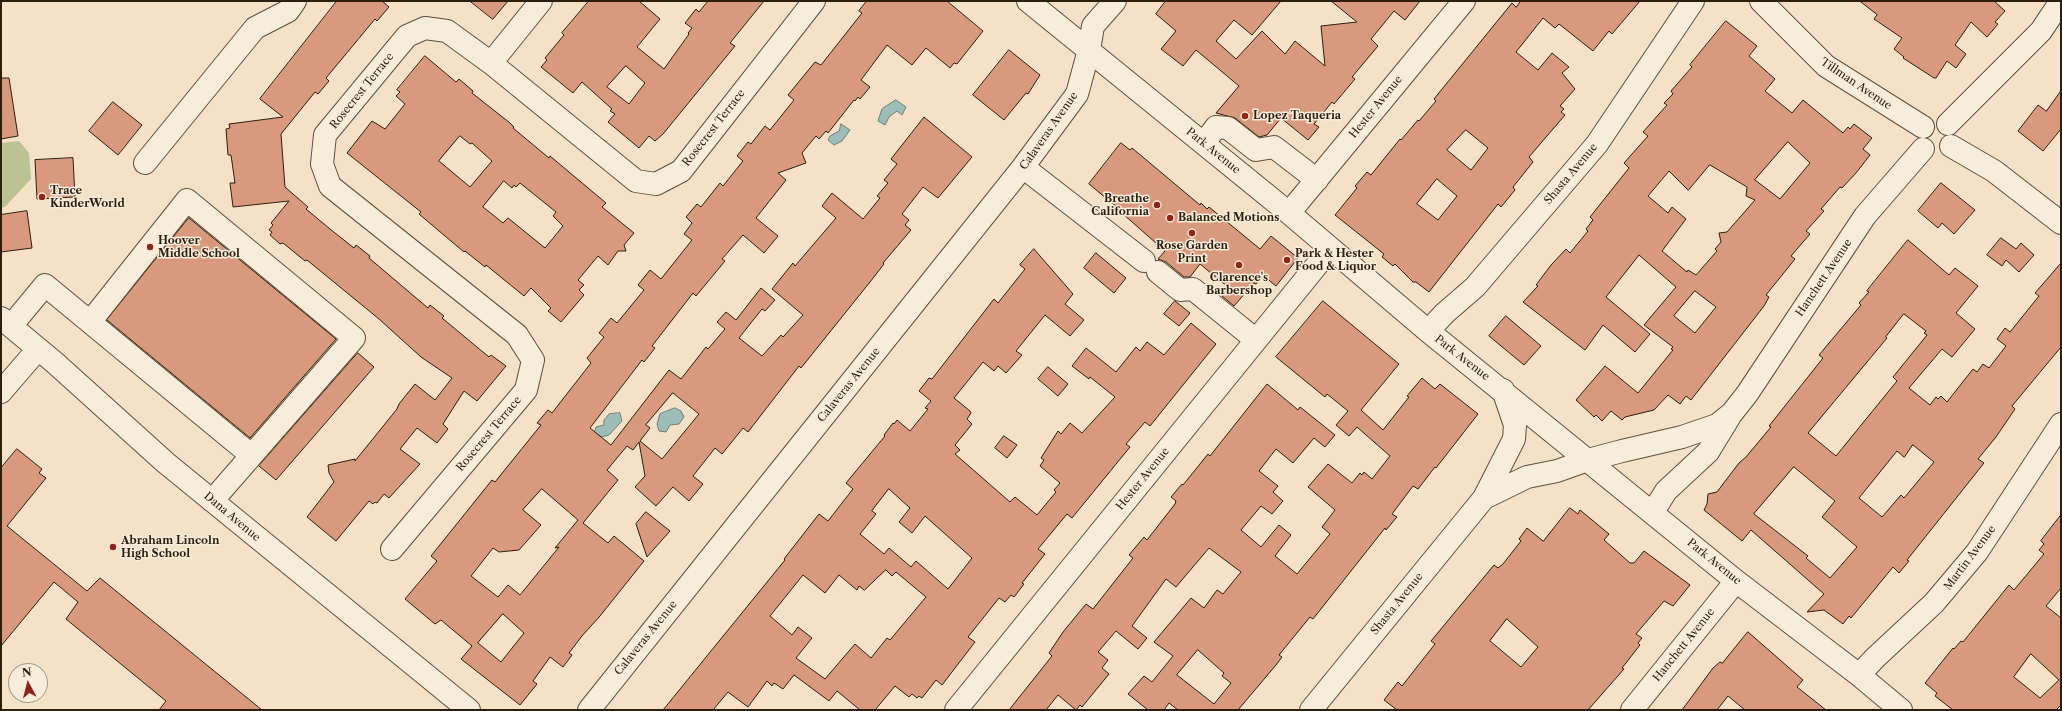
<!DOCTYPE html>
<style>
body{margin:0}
#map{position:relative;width:2062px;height:711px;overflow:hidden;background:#f5e1c7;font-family:"Libre Caslon Text",serif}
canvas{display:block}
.frame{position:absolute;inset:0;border:2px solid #2d1f0d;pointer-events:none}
.north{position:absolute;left:8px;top:663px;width:40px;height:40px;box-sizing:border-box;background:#f8ecdb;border:1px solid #a79a89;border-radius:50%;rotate:353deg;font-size:11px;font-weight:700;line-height:16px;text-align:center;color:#2d1f0d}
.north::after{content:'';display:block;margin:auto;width:14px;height:18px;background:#8f2418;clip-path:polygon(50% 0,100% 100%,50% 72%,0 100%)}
</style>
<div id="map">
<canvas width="2062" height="711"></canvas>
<div class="frame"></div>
<div class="north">N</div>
</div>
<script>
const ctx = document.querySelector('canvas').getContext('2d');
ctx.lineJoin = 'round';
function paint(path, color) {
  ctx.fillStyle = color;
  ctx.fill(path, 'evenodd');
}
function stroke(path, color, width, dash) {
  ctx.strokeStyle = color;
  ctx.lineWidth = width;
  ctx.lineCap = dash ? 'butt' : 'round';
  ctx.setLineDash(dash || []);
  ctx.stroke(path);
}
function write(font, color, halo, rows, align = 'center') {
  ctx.font = font + ' "Libre Caslon Text",serif';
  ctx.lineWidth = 3;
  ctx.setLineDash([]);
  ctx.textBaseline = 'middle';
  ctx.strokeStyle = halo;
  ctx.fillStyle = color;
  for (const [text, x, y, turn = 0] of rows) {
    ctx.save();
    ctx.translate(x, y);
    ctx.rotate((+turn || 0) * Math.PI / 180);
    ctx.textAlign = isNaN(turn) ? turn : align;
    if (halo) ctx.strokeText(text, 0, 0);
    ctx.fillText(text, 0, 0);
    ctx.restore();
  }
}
const green = new Path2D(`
 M19 141 29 153 31 179 5 207 1 208V143Z`);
const water = new Path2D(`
 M896 100 906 107 902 115 897 111 889 117 885 125 878 121 882 109Z
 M841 124 850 130 842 141 834 145 828 140 830 136 839 131Z
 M675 408 681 411 684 417 679 424 670 425 666 432 659 431 657 424 660 414Z
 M620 413 622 421 609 435 602 437 594 433 596 427 604 425V420L609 414Z`);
const building = new Path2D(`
 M337 1H382L389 7 377 21 375 19 326 78 329 81 318 94 315 92 281 134 285 187 308 207 306 209 330 229 354 248 356 245 370 256 369 258 428 308 430 305 444 316 442 318 489 357 491 355 506 366 477 401 464 391 443 424 448 429 437 443 417 428 400 449 420 464 389 498 384 494 377 503 375 502 373 504 369 501 336 541 307 517 334 482 329 473 328 465 355 459V461L397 409 399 404 415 384 435 400 452 378 421 357 379 319 307 260 305 261 283 243 280 244 270 235 272 232 269 230 273 225 271 223 289 201 233 207 230 183H235L231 155H228L226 129 230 128 229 124 283 117 260 99Z
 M470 1H508L493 19Z
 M589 1H639L660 19 637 47 664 69 689 34 688 33 692 28 685 23 696 9 699 12 708 1H764L730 43 735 46 663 134 655 141 649 136 639 148 608 122 615 114 610 111 612 109 582 82 573 93 541 67 547 60 545 58 564 35 562 33ZM626 66 645 83 629 104 607 87Z
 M867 1H947L983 31 957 64 954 63 950 68 926 48 912 65 887 45 861 80 870 87 860 99 858 97 855 101 854 100 828 133 826 131 819 139 816 136 802 153 806 163 778 173 786 180 756 218 778 236 764 253 743 235 722 259 725 261 696 296 693 293 652 346 655 348 644 362 642 360 590 428 611 445 669 370 681 379 706 347 708 349 725 329 717 322 726 312 736 320 761 288 775 300 765 311 762 309 739 338 762 356 781 335 783 337 803 315 772 289 793 263 795 266 836 218 822 206 832 193 863 219 880 198 877 196 888 183 884 180 897 164 891 159 924 117 972 157 938 198 923 187 902 214 909 220 905 225 911 230 883 263 884 264 870 282 801 368 799 366 748 432 743 428 722 454 715 448 693 476 703 484 689 501 673 487 656 506 635 487 645 476 639 442 633 450 627 446 607 470 618 480 583 523 608 543 614 536 644 561 600 616 582 636 569 653 572 655 563 667 550 657 533 681 537 684 520 705 461 659 472 646 441 620 435 624 405 599 437 561 431 556 492 480 495 482 541 425 537 423 548 410 552 413 591 363 587 358 604 337 599 333 611 318 617 323 644 290 638 285 650 270 661 279 692 240 684 234 692 223 686 217 697 204 701 207 720 183 723 186 743 161 737 156 748 142 751 144 765 126 770 130 794 100 788 95 815 62 821 65 862 13 859 11ZM673 393 699 414 662 459 640 441 650 428 646 425ZM542 489 578 520 555 548 559 547 520 595 508 585 498 597 471 576 493 548 499 552 519 550 541 525 523 510ZM503 614 524 633 501 662 478 643Z
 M1166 1H1281L1252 35 1234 20 1216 41 1236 59 1262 31 1285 54 1295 41 1325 66 1321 26 1357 22 1331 1H1420L1405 20 1394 11 1371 39 1378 46 1352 77 1355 79 1334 104 1332 102 1314 124 1319 127 1308 140 1281 118 1267 135 1259 137 1235 118 1216 113 1239 86 1196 50 1183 66 1161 49 1176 31 1156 14Z
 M1521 1H1640L1612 34 1609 31 1593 51 1559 24 1555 28 1543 18 1516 52 1538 70 1552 53 1569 67 1562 73 1575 89 1560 106 1564 109 1561 112 1565 115 1529 157 1533 162 1513 187 1515 190 1501 207 1498 204 1429 292 1416 282H1413L1395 264 1393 266 1382 257 1384 254 1335 215 1357 188 1355 186 1367 172 1371 175 1400 139 1401 140 1418 120 1419 121 1436 101 1434 99 1512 3 1516 7ZM1466 130 1488 148 1471 170 1447 150ZM1437 179 1457 196 1438 220 1417 204Z
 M1860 1H1994L2005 11 1995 22 1998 24 1987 37 1971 22 1955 45 1966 54 1956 68 1947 61 1936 78H1934L1903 58 1904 57 1894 49 1902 38 1874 19 1877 15Z
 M1726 21 1757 46 1749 56 1775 79 1765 91 1792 113 1803 100 1843 133 1848 127 1850 129 1854 124 1872 138 1863 149 1870 155 1856 173 1842 188 1840 187 1821 209 1824 211 1806 231 1810 234 1791 256 1795 259 1766 295 1769 297 1764 306 1691 400 1686 396 1680 404 1668 395 1654 410 1625 417 1622 420 1611 411 1602 421 1596 415 1594 417 1576 400 1605 366 1638 393 1673 350 1671 349 1673 347 1644 325 1676 287 1639 255 1606 297 1650 334 1635 352 1603 325 1585 350 1523 302 1538 286 1536 285 1551 265 1566 249 1570 253 1588 231 1586 229 1593 220 1590 217 1629 168 1624 163 1648 136 1643 132 1667 105 1664 103 1673 94 1671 91 1692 67 1690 65ZM1788 142 1810 163 1780 199 1755 180ZM1710 165 1747 187 1746 196 1755 200 1727 232 1719 233 1721 242 1715 249 1717 251 1696 275 1688 270 1687 272 1662 251 1686 219 1672 207 1668 213 1648 196 1669 171 1688 190ZM1695 291 1716 307 1695 333 1674 316Z
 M1009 50 1040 75 1028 94 1026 93 1004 120 973 95Z
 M425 56 456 82 459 79 473 91 472 93 510 123 514 127 513 128 549 158 550 156 606 203 602 207 634 233 624 245 626 251H618L608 265 598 256 578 280 584 285 579 290 584 295 561 322 548 311 551 308 531 288 524 296 486 265 485 267 465 251 464 252 419 214 421 212 347 153 372 121 385 129 405 104 396 96 400 92 397 90ZM460 136 470 144 472 143 492 161 470 187 439 161ZM504 181 512 188 514 185 516 187 520 183 556 212 553 216 563 226 545 248 508 218 503 223 483 207Z
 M1 78H9L18 136 1 139Z
 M2061 91V129L2043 151 2018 131 2038 105 2046 111Z
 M113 102 142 125 118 155 89 131Z
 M1121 143 1130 150 1132 148 1200 205 1201 203 1207 209 1209 207 1260 249 1271 236 1298 258 1276 286 1265 277 1263 280 1261 278 1256 284 1254 283 1234 306 1222 296 1229 288 1200 264 1190 277H1184L1166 262 1158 259 1165 251 1123 214 1124 213 1089 184Z
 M73 158 75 197 37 199 35 160Z
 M1941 183 1975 210 1954 234 1942 223 1938 228 1918 211Z
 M27 211 32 248 1 252V215Z
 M189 218 336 339 250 438 107 320Z
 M2001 238 2016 249 2021 243 2034 255 2019 272 2006 260 2002 266 1987 255Z
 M1908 240 1949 275 1955 268 1978 286 1956 313 1975 329 1952 357 1942 349 1909 388 1930 405 1936 397 1938 399 1941 396 1947 402 1973 369 1977 372 1983 364 1989 368 2006 346 1997 339 2005 328 2010 332 2039 296 2035 293 2061 263V347L2012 406 2015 409 1996 437 1978 459 1984 463 1907 560 1909 561 1899 573 1893 567 1851 618 1849 616 1843 624 1824 610 1807 612 1824 594 1751 530 1742 541 1704 510 1707 504 1708 494 1717 492 1739 463 1746 457 1771 427 1769 426 1823 358 1819 355 1861 305 1859 303 1869 292 1867 291ZM1904 314 1926 331 1924 333 1927 335 1893 377 1897 381 1836 456 1808 433 1887 338 1886 337ZM1913 445 1934 462 1904 498 1901 495 1882 517 1859 498 1897 451 1904 457ZM1794 467 1835 501 1822 517 1857 547 1830 578 1806 558 1808 556 1754 514Z
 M1034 249 1073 294 1065 304 1084 320 1070 336 1045 315 1016 351 1022 355 1006 373 998 366 994 371 983 362 954 398 970 411 971 413 967 419 972 424 955 445 960 450 955 454 1010 502 1015 497 1037 515 1056 492 1054 490 1060 483 1040 466 1044 460 1041 458 1058 431 1061 434 1070 423 1082 433 1115 397 1090 377 1089 379 1072 366 1086 348 1116 372 1136 347 1140 351 1147 342 1164 355 1191 323 1216 344 1150 426 1145 422 1126 444 1130 447 1072 518 1067 514 1038 549 1045 554 1022 583 1024 584 1014 597 1011 595 1005 602 999 598 968 637 975 642 942 685 936 680 922 698 919 696 917 698 912 694 909 697 895 686 875 710H860L837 691 829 701 794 675 783 689 774 683 772 686 767 681 748 707 728 692 713 710H663L785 560 784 559 819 514 828 521 853 489 846 483 885 436 884 435 893 423 894 424 897 420 910 431 928 409 925 408 931 401 919 391 929 378 932 379 994 299 998 303 1025 269 1020 265ZM889 489 910 508 899 522 912 533 925 516 972 558 948 589 916 561 911 567 889 548 884 554 860 534 876 514 872 511ZM886 570 892 576 896 572 926 597 890 640 887 638 871 658 855 644 825 679 796 658 812 638 798 627 792 635 770 616 803 575 825 593 839 575 857 590 859 586 864 590Z
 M1096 253 1126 278 1114 293 1084 268Z
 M1175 301 1190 313 1179 326 1164 314Z
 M1323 301 1399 364 1361 410 1383 430 1409 397 1407 396 1422 378 1435 389 1440 384 1478 414 1436 468 1435 467 1418 489 1413 486 1392 514 1397 517 1386 530 1385 528 1313 619 1310 617 1279 655 1282 657 1276 665 1238 710H1178L1169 703 1164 710H1148L1128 694 1144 676 1152 682 1173 656 1154 642 1191 598 1204 608 1217 590 1223 594 1241 572 1209 548 1176 587 1166 579 1132 626 1147 638 1138 649 1116 631 1098 652 1108 660 1102 668 1109 674 1082 707 1080 705 1076 710 1058 695 1046 710H1009L1052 656 1049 653 1063 632 1086 604 1093 609 1133 558 1129 555 1144 537 1147 540 1175 504 1176 501 1171 497 1182 484 1183 485 1208 454 1210 456 1267 384 1298 410 1300 407 1335 435 1325 447 1314 438 1293 463 1276 449 1259 471 1278 486 1273 492 1283 501 1272 514 1261 506 1241 530 1261 547 1279 525 1291 535 1275 556 1297 574 1330 534 1322 527 1335 510 1308 487 1328 464 1352 483 1360 473 1362 475 1364 472 1372 479 1390 456 1357 427 1349 436 1336 425 1348 411 1327 394 1325 397 1276 357ZM1198 650 1224 673 1222 676 1231 683 1214 704 1177 675Z
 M1506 316 1541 346 1524 365 1489 336Z
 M358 353 374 367 276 480 259 466Z
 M1048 367 1068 384 1058 396 1038 379Z
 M1004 436 1017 445 1007 458 995 448Z
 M17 449 42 469 39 473 46 478 7 526 87 591 100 578 262 710H159L166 701 66 619 78 602 54 582 1 646V468Z
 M1570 508 1578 514 1580 510 1609 534 1604 540 1630 563H1634L1644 551 1690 585 1673 606 1664 601 1636 634 1642 638 1638 643 1640 645 1622 668 1624 669 1588 710H1397L1384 700 1398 682 1402 686 1435 644 1431 641 1494 565 1498 568 1503 564 1521 541 1519 539 1527 528 1543 541ZM1507 619 1538 647 1521 667 1490 641Z
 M646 512 670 531 647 557 636 524Z
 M2061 515V588L2046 606 2061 618V705L2056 710H1953L1935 696 1937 693 1925 683 1953 648 1954 649 1961 641 1963 642 2009 585 2014 590 2044 554 2039 550 2044 544 2041 541ZM2031 654 2059 680 2040 698 2014 677Z
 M1748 632 1803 680 1797 687 1826 710H1745L1728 696 1717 710H1682L1713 668 1720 662 1722 663Z`);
const minor = new Path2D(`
 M1028 1 1289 213 1428 331 1736 581 1859 675 1901 710
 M1761 1 1826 66 1923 127
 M491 63 541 1
 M1948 124 2041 31 2061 1
 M1204 143 1216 127 1228 128 1256 150 1274 147 1317 180
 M1951 146 1994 171 2061 223
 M145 163 255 28 288 11 295 1
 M1023 167 1144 261
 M1289 213 1464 1
 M1158 272 1180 290 1193 289 1256 340
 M1 318 54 362 166 463 469 710
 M90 322 187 200 354 338 212 501
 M11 326 45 285 251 455
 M1428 331 1445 313 1475 287 1597 144 1693 1
 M1 392 38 349
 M1484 498 1527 477 1557 471 1588 460 1622 451 1682 437 1717 425 1732 413 1747 394 1865 216 1923 149
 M1653 512 1666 491 1708 452 1730 416
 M392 549 526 390 533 360 517 335 330 186 322 164 325 135 407 36 425 28 447 31 491 63 636 181 656 184 681 171 814 1
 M1859 675 1875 658 1934 603 1977 552 2061 424
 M589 710 1023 167 1077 94 1089 50 1093 26 1115 1
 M956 710 1330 249
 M1311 710 1484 498 1514 439 1515 425 1503 390
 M1632 710 1736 581`);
const markers = [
 [1245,116,4,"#8f2418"],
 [42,197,4,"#8f2418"],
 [1157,205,4,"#8f2418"],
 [1170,218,4,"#8f2418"],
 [1192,233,4,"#8f2418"],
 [150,247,4,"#8f2418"],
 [1287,260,4,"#8f2418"],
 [1239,265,4,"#8f2418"],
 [113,547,4,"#8f2418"]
];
const streetNames = [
 ["Tillman Avenue",1856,84,34],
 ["Rosecrest Terrace",362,91,-51],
 ["Hester Avenue",1376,107,-51],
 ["Rosecrest Terrace",714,128,-52],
 ["Calaveras Avenue",1049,131,-55],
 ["Park Avenue",1213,151,39],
 ["Shasta Avenue",1571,174,-50],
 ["Hanchett Avenue",1824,278,-56],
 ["Park Avenue",1462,358,38],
 ["Calaveras Avenue",849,385,-51],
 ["Rosecrest Terrace",489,434,-50],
 ["Hester Avenue",1143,479,-51],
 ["Dana Avenue",232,517,40],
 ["Martin Avenue",1970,558,-53],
 ["Park Avenue",1714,562,39],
 ["Shasta Avenue",1397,604,-51],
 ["Calaveras Avenue",646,638,-51],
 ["Hanchett Avenue",1684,645,-51]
];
const poiNames = [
 ["Lopez Taqueria",1253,116],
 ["Trace",50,191],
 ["KinderWorld",50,204],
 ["Breathe",1149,199,"right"],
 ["California",1149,212,"right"],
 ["Balanced Motions",1178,218],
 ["Hoover",158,241],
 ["Middle School",158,254],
 ["Rose Garden",1192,246,"center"],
 ["Print",1192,259,"center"],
 ["Park & Hester",1295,254],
 ["Food & Liquor",1295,267],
 ["Clarence's",1239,278,"center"],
 ["Barbershop",1239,291,"center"],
 ["Abraham Lincoln",121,541],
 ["High School",121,554]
];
paint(green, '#bdc294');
paint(water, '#9dbdb9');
stroke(water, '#707e74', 1);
paint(building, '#d9997e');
stroke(building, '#2d1f0d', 1);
stroke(minor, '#5f503c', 24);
stroke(minor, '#f8ecdb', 22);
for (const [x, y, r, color] of markers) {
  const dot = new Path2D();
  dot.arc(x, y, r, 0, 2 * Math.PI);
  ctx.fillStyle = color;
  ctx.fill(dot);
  stroke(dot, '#f8ecdb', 1.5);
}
write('11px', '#2d1f0d', '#f8ecdb', streetNames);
write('bold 11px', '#2d1f0d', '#f8ecdb', poiNames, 'left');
</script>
